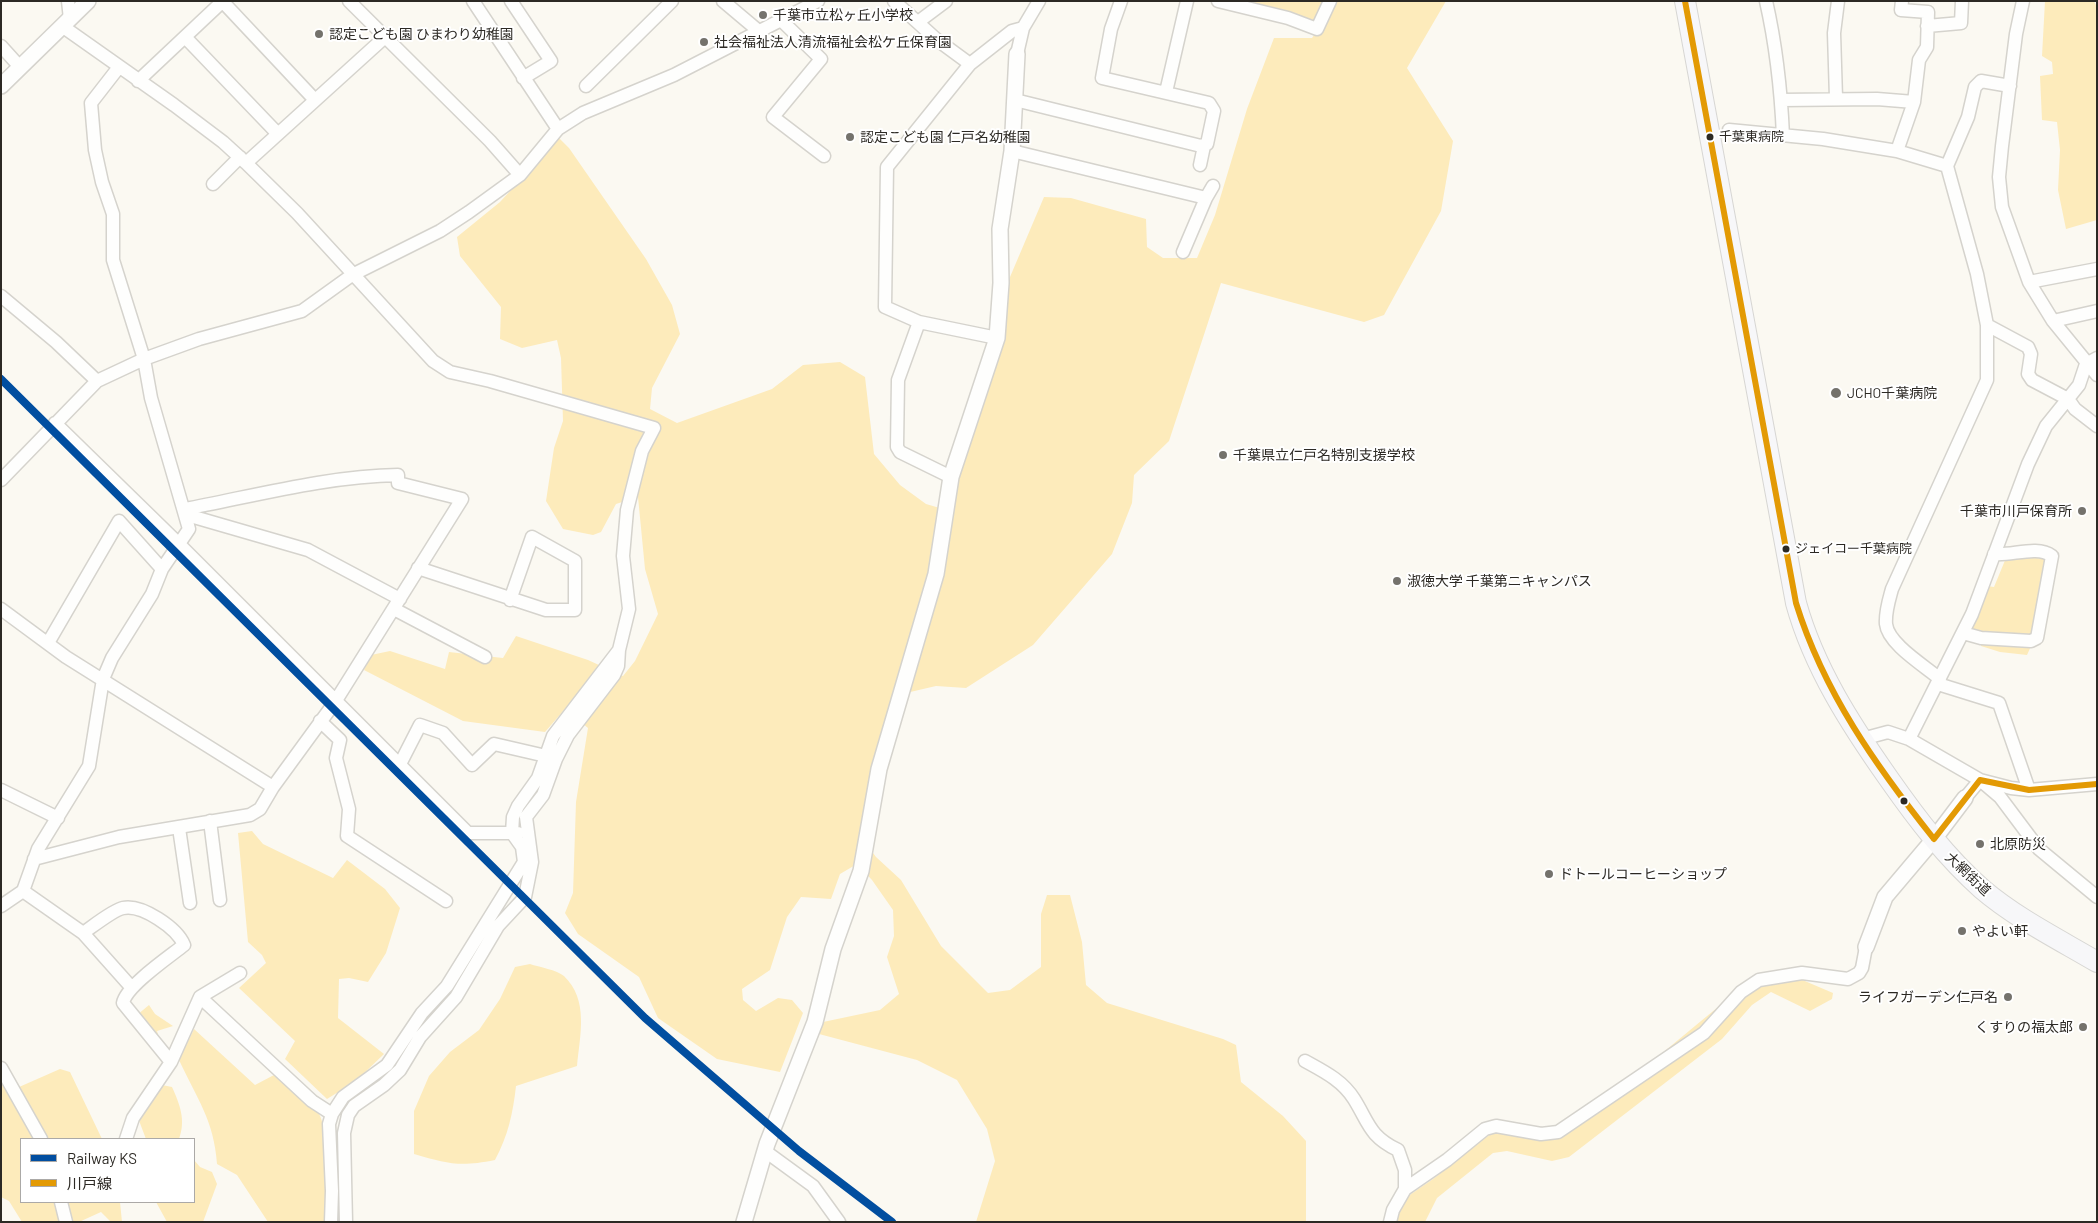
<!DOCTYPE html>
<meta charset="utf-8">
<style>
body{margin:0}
#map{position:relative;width:2098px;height:1223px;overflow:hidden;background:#fbf9f2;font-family:Barlow,"Noto Sans JP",sans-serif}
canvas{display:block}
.frame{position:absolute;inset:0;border:2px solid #2c2924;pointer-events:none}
.legend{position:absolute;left:20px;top:1138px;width:175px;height:65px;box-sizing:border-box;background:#fff;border:1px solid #aba9a7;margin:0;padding:6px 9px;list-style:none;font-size:15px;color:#2c2924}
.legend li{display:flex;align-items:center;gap:10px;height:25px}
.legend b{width:25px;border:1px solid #aba9a7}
</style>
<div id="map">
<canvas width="2098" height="1223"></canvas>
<div class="frame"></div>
<ul class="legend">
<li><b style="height:6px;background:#014ea0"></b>Railway KS</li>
<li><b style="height:6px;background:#e39a04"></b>川戸線</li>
</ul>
</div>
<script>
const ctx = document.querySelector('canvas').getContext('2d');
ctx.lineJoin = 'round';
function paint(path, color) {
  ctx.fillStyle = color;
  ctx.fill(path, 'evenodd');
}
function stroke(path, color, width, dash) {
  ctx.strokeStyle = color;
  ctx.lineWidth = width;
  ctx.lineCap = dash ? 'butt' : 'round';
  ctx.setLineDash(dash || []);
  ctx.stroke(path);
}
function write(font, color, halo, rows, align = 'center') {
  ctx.font = font + ' Barlow,"Noto Sans JP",sans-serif';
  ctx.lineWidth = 4;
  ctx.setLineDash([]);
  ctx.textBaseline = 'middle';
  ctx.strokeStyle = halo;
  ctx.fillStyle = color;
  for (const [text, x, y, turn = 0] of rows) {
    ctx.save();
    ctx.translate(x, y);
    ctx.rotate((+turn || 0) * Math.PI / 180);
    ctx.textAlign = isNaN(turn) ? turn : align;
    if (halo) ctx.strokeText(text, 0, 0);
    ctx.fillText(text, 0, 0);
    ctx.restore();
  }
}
const green = new Path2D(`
 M1249 1H1328L1317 26 1251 6Z
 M1338 1H1446L1407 68 1453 141 1441 211 1384 315 1364 322 1221 283 1169 441 1134 475 1132 503 1112 554 1033 645 966 688 936 686 893 696 859 834 876 857 901 880 941 946 988 993 1010 990 1041 967V914L1047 895H1070L1082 942 1086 985 1107 1003 1223 1039 1236 1045 1241 1082 1283 1116 1306 1141V1222H976L995 1161 987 1129 957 1080 917 1060 819 1034 823 1022 880 1010 899 994 887 957 894 936 893 910 872 880 857 864 840 874 831 899 801 897 787 917 770 970 742 989 743 1000 756 1011 778 998 792 1000 803 1013 780 1072 717 1059 658 1018 639 977 578 934 565 913 573 893 576 802 588 728 565 709 545 732 463 721 364 670 371 655 390 651 445 669 449 652 503 658 516 636 588 660 623 676 635 661 658 614 645 569 638 497 616 504 601 532 593 535 563 529 546 501 554 448 563 421 561 358 557 340 522 348 500 339 501 307 460 256 457 237 500 202 559 138 569 148 646 259 672 305 680 334 652 388 650 409 677 423 772 389 803 365 840 362 865 377 874 454 900 485 926 504 950 511 1010 277 1044 197 1071 198 1146 219 1147 247 1163 258H1197L1215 215 1247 109 1274 38H1312Z
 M2045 1H2094L2097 7V220L2066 229 2058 190 2060 150 2057 122 2042 120 2040 76 2053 74 2052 62 2042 56Z
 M2022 555 2047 557 2033 633 2031 636 1984 632 1972 629 1987 586 1994 587 2006 558Z
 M1981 641 2032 644 2027 655 2000 652 1981 646Z
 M252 831 263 844 333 878 347 860 385 889 400 908 386 953 368 982 349 978 339 979 338 1018 384 1054 356 1081 327 1099 285 1059 295 1041 239 988 266 963 262 955 248 942 238 833Z
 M530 964C539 967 557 970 564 976 589 1000 580 1035 577 1066L516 1086C513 1113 508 1136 495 1160 460 1167 448 1164 414 1154V1111L429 1076 450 1052 479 1030 500 999 515 967Z
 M1779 970 1833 993 1832 999 1810 1011 1771 992 1752 1005 1722 1039 1569 1157 1552 1161 1507 1151 1493 1153 1437 1198 1425 1222H1396L1395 1205 1433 1179 1493 1132 1522 1136 1568 1131 1747 983Z
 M149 1005 155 1014 173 1026 157 1031 161 1044 137 1015Z
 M194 1029 255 1085 274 1075C284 1084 312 1102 318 1112 331 1132 326 1197 325 1222H268L237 1175 217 1164C214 1120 197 1099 179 1060Z
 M60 1069 70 1072 102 1139H21V1202H120L122 1222H111L101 1212 79 1222H22L9 1201 1 1197V1079L10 1091Z
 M162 1085 172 1087C180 1105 186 1120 179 1139H146L138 1118Z
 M194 1160 200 1167 212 1172 217 1184 203 1222H167L156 1202H194Z`);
const minor = new Path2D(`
 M68 1 70 19
 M349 1 490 141 520 175
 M473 1 558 129
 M511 1 551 61 523 78
 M723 1 761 33
 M894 1 936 39 970 64
 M1218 1 1288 18 1317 29 1330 1
 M1766 1C1776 45 1781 90 1783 136
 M2023 1 2016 34 2002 146 1999 177 2002 207 2029 282 2053 321 2097 375
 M223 2 315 100
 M782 21 821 59 773 117 824 156
 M918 22 946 1
 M62 26 174 105 223 142 246 163 297 213 433 361 450 372 490 381 654 428 642 451 627 510 623 556 629 609 619 650 553 736 538 778 518 806 513 817 512 833 522 847 524 862 447 986 422 1013 387 1065 343 1097 332 1114 329 1124 332 1191 331 1222
 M1927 26 1961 23 1962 1
 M185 37 278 134
 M1 46 20 67
 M1017 54 1023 28 1039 1
 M138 81 223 1
 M586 86 672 1
 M1166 92 1187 1
 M1836 98 1834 33 1838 1
 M1015 100 1201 146 1207 144 1214 111 1209 103 1102 78 1111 29 1121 1
 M1781 100 1877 99 1914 102
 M1729 130 1823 139 1897 151 1947 166
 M1012 151 1206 198 1183 252
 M1897 151 1914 102 1919 60 1927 47 1928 12 1901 10 1902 1
 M246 163 385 37
 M1200 165 1204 146
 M213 184 240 157
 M1206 198 1213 186
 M2029 282 2097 269
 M1 296 56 342 97 381
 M2053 321 2097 311
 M919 322 898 380 897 447 900 452 951 477
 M1987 325 2028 347 2031 354 2028 374 2032 380 2068 399 2075 409 2097 426
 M997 338 919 322 885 307 887 167 970 64 1012 31 1023 28
 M55 423 180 545 468 833H518
 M1 480 97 381 144 359 199 339 302 311 352 275 440 231 469 212 520 175 558 129 583 113 674 75 818 1
 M187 515 308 550 400 599
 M418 568 546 610H575V561L532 537 510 600
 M1 609 66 657 273 787
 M394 609 485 657
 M1963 633 1981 638 2031 641 2037 638 2052 556C2037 545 2012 556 1994 554
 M48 643 119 521 162 569
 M1940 679C1925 666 1888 644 1886 624 1885 612 1889 600 1892 589L1987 380V325L1977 274 1947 166 1968 117 1975 87 1981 81 2010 86
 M1938 684 1999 703 2029 790
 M320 721 340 740 336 758 349 809 347 836 446 901
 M1862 739 1888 732 1909 739 1980 780 2000 797 2039 849 2097 897
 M1909 739 1972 614 2028 464 2046 426 2079 385 2086 364 2097 358
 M399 766 420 725 443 733 472 765 494 744 546 756
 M1 790 58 818
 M1965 798 1980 780 2011 788 2029 790 2097 784
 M210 821 220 900
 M179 828 190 903
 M34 859 119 837 250 815 260 809 273 787 335 702 462 499 398 483V475C328 476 254 496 185 509
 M23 891 83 933 132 988
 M1 906 23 891 38 849 89 766 103 679 112 658 152 594 162 569 189 529 151 398 144 359 113 260V214L102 182 95 150 91 103 119 67
 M83 933C92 927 113 910 123 908 142 904 177 928 184 945 169 957 126 986 123 1003L171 1062 133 1118 126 1139
 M240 973 200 997 312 1101 332 1114
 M1305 1061C1323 1071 1342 1080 1354 1099 1369 1123 1369 1136 1398 1150L1405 1170V1189
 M171 1062 200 997
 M1 1068 41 1139
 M765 1151 813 1186 839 1222
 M61 1202 66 1222
 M346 1222 344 1133 348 1115 354 1106 384 1085 400 1070 420 1037 456 997 498 926 525 897 532 862 526 817 543 795 556 759 568 735 614 675 618 666 619 650
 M1390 1222 1393 1210 1405 1189 1447 1160 1485 1129 1496 1126 1541 1134 1558 1132 1704 1033 1741 992 1759 980 1802 973 1848 979 1859 973 1862 968 1866 947`);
const tertiary = new Path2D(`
 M1 86 88 1
 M1866 947 1885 897 1934 839 1965 798
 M744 1222 767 1144 815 1022 833 949 861 871 879 769 936 574 951 477 997 338 1001 283 1000 229 1012 151 1017 54`);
const primary = new Path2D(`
 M1685 1 1796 603C1814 668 1851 725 1889 779 1917 819 1946 857 1982 889 2016 918 2058 939 2097 962`);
const bus1 = new Path2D(`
 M1685 1 1796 603C1824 693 1876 766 1934 839
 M1934 839 1980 780 2029 790 2097 784`);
const rail1 = new Path2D(`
 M1 379 645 1018 799 1151 892 1222`);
const markers = [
 [763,15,5,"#74726c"],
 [319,34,5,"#74726c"],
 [704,42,5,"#74726c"],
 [850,137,5,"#74726c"],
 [1710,137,4.5,"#2c2924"],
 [1836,393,6,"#74726c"],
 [1223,455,5,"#74726c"],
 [2082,511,5,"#74726c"],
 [1786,549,4.5,"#2c2924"],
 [1397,581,5,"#74726c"],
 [1904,801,4.5,"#2c2924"],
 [1980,844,5,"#74726c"],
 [1549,874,5,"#74726c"],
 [1962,931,5,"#74726c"],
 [2008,997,5,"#74726c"],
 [2083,1027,5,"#74726c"]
];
const busNames = [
 ["千葉東病院",1719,137],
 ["ジェイコー千葉病院",1795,549]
];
const poiNames = [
 ["千葉市立松ヶ丘小学校",773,15],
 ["認定こども園 ひまわり幼稚園",329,34],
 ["社会福祉法人清流福祉会松ケ丘保育園",714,42],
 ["認定こども園 仁戸名幼稚園",860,137],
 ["JCHO千葉病院",1847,393],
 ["千葉県立仁戸名特別支援学校",1233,455],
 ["千葉市川戸保育所",2072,511,"right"],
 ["淑徳大学 千葉第ニキャンパス",1407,581],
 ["北原防災",1990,844],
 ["ドトールコーヒーショップ",1559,874],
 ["やよい軒",1972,931],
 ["ライフガーデン仁戸名",1998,997,"right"],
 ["くすりの福太郎",2073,1027,"right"]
];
const streetNames = [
 ["大網街道",1968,874,43]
];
paint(green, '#fdebbb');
stroke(minor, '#d5d3cd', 15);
stroke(tertiary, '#d5d3cd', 18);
stroke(primary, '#d7d6d3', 22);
stroke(minor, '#fefefd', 12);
stroke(tertiary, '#fefefd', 15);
stroke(primary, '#f7f7f9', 20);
stroke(bus1, '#e39a04', 6);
stroke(rail1, '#014ea0', 8);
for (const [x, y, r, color] of markers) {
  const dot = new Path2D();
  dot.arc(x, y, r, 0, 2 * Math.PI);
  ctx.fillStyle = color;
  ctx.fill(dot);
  stroke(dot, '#fff', 2);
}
write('13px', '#2c2924', '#fff', busNames, 'left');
write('14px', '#2c2924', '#fff', poiNames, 'left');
write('14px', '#2c2924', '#fff', streetNames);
</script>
